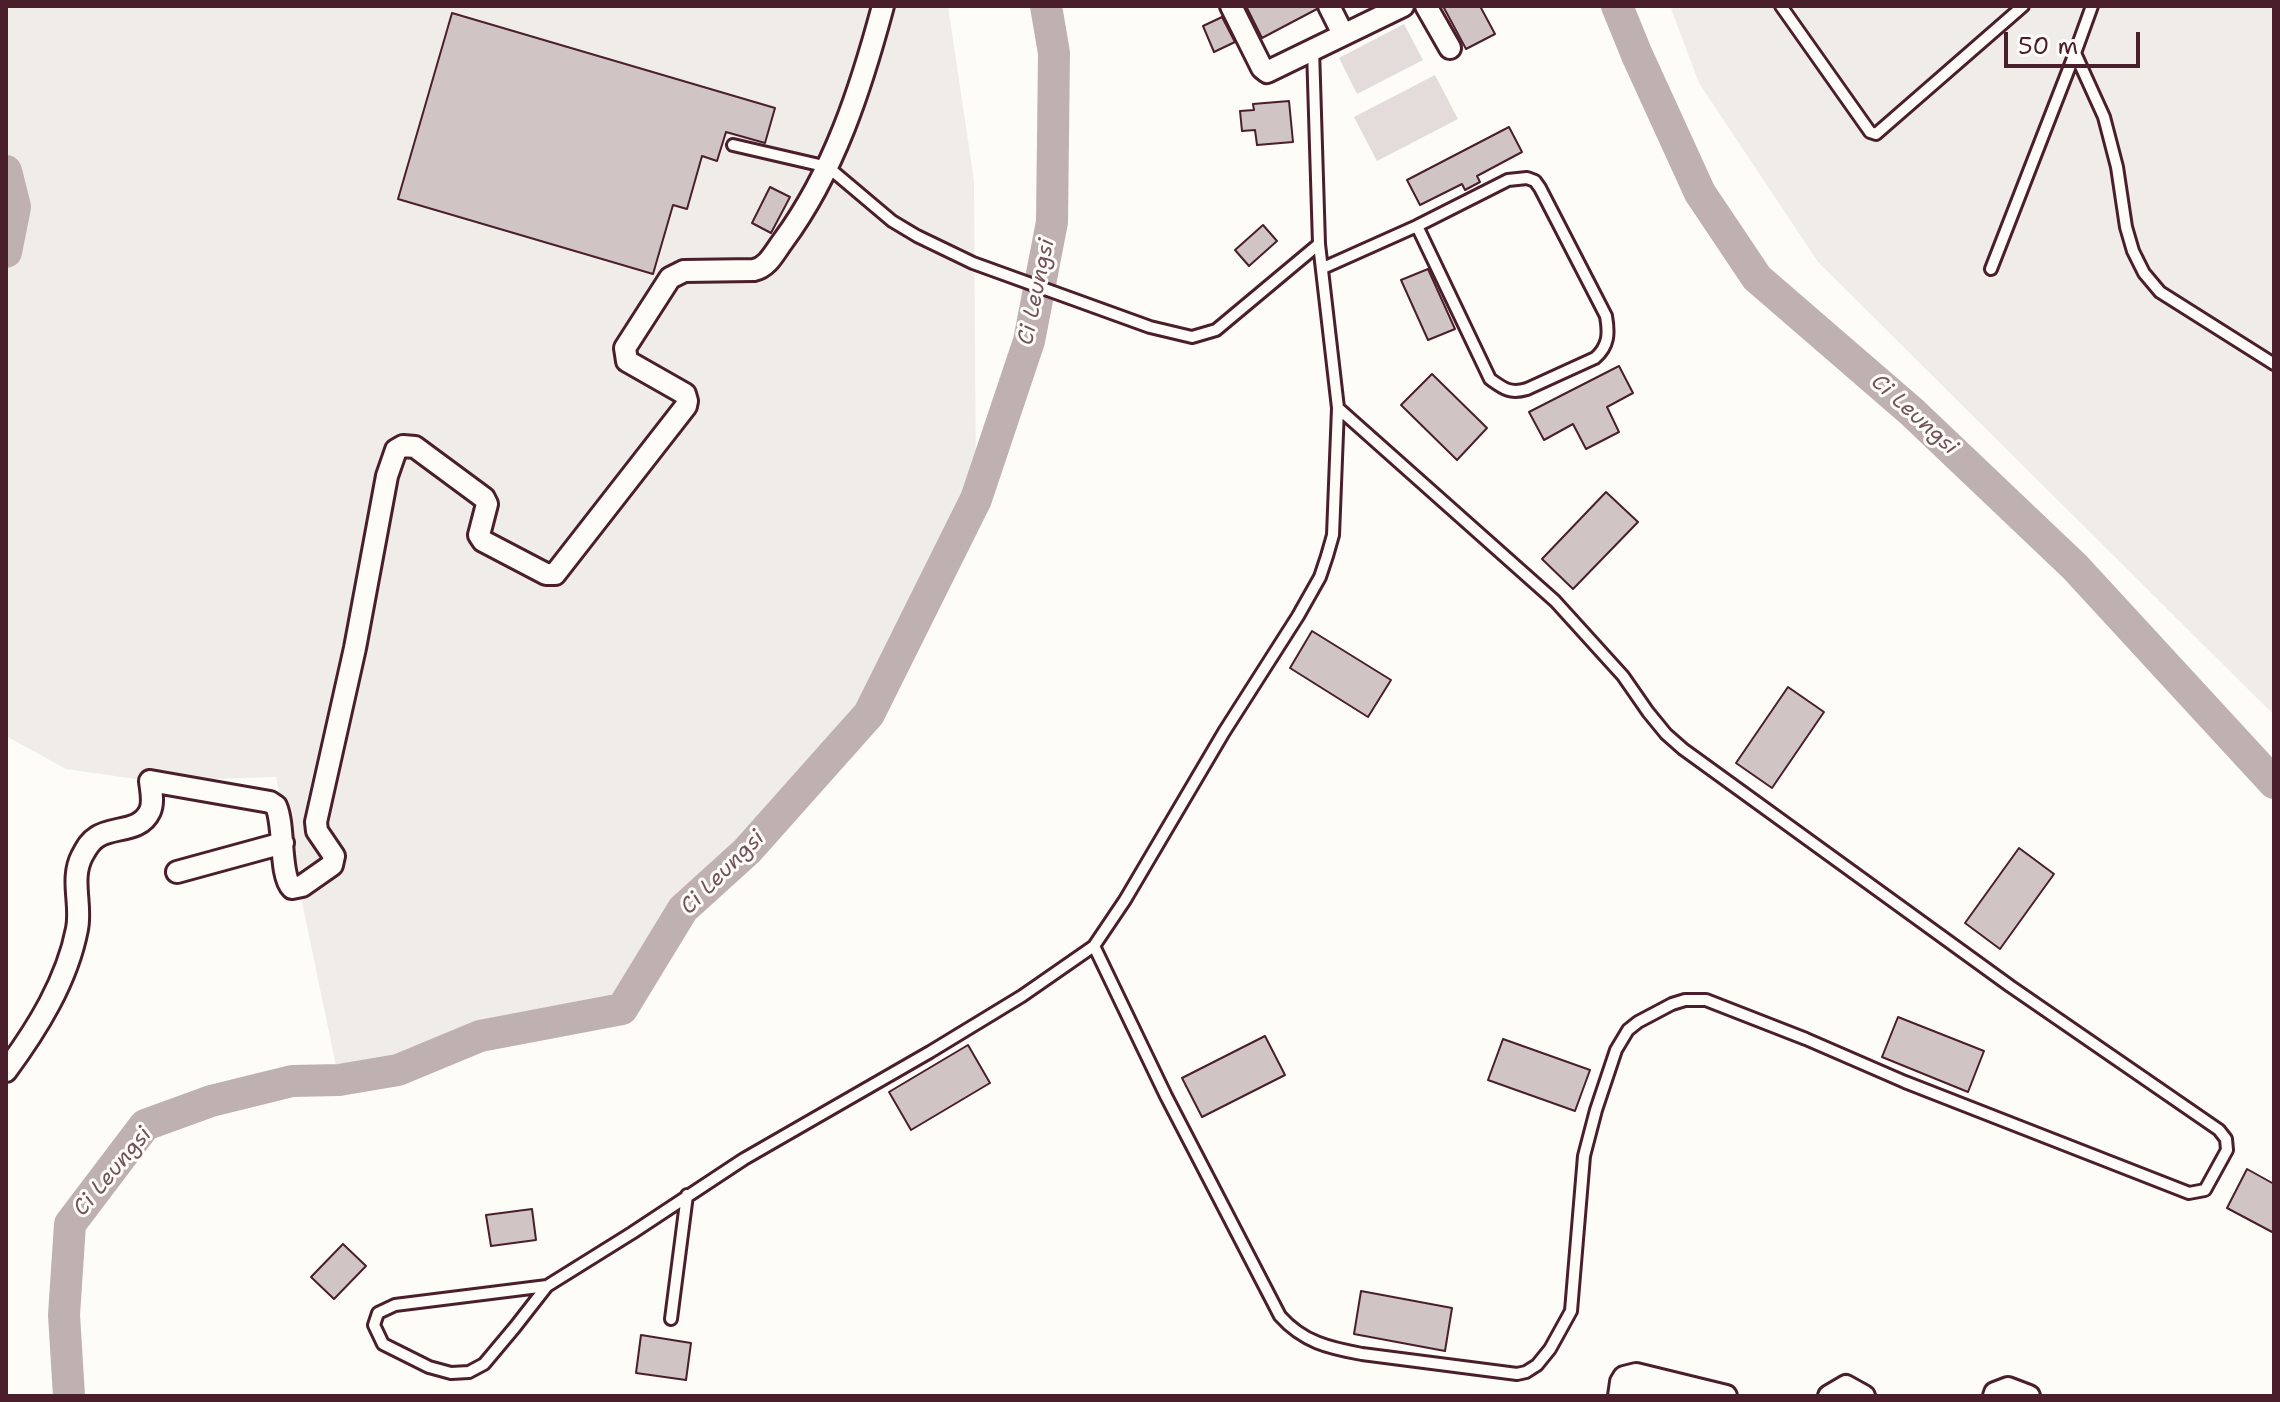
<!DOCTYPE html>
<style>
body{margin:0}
#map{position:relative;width:2280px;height:1402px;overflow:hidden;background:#fdfcf7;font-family:"Shantell Sans",sans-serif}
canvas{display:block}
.frame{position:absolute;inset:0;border:8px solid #4a1f2b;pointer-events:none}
.scale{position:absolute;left:2004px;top:32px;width:136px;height:36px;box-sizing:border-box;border:4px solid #4a1f2b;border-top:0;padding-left:10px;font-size:24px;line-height:28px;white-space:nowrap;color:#4a1f2b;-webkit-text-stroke:6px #fdfcf7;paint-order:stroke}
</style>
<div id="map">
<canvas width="2280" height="1402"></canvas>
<div class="frame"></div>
<div class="scale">50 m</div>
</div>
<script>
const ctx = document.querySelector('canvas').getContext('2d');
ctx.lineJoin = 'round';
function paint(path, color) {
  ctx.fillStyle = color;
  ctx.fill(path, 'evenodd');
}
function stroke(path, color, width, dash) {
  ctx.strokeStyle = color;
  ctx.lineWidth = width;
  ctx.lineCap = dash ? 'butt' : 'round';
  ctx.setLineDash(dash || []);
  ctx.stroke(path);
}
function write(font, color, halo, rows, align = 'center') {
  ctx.font = font + ' "Shantell Sans",sans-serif';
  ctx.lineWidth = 6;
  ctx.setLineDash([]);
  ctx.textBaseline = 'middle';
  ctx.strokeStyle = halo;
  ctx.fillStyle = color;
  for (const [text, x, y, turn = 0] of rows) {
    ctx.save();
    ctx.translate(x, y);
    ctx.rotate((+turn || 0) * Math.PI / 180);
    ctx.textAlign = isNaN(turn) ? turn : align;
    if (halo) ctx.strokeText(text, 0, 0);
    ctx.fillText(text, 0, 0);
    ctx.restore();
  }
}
const built = new Path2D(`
 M6 6H948L974 181 976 499 869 714 778 817 683 909 622 1009 480 1036 398 1070 339 1080 276 777 150 781 66 769 6 736V252L15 207 6 171Z
 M1670 6H2274V715L1818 262 1699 83Z`);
const green = new Path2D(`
 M1404 24 1423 60 1357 94 1339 58Z
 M1435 75 1458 119 1377 161 1354 117Z`);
const river = new Path2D(`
 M1617 6 1637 55 1700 193 1757 278 1912 412 2075 567 2274 783
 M6 171 15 207 6 252
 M69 1396 64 1315 70 1224 145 1125 211 1101 292 1081 339 1080 398 1070 480 1036 622 1009 683 909 747 851 869 714 976 499 1029 341 1052 222 1054 53 1046 6`);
const building = new Path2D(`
 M1246 6H1316L1317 9 1262 38Z
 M1443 6H1480L1495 34 1466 49Z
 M452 13 775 108 765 143 726 132 717 161 702 156 687 209 673 205 653 274 398 199Z
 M1222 17 1235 42 1214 52 1203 26Z
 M1289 101 1293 142 1257 145 1255 130 1242 131 1240 111 1254 110 1253 104Z
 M1509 127 1522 152 1477 176 1480 182 1465 190 1462 184 1420 205 1407 180Z
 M770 187 790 197 771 233 752 223Z
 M1263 225 1277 241 1249 266 1235 250Z
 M1428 269 1455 329 1428 340 1401 280Z
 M1619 366 1633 393 1607 407 1619 432 1586 449 1573 424 1544 440 1529 412Z
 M1432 374 1487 428 1457 460 1401 405Z
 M1606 492 1638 522 1573 589 1542 559Z
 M1312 631 1391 680 1368 717 1290 668Z
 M1788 687 1824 712 1772 788 1736 763Z
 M2019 848 2054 874 2000 949 1965 923Z
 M1898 1017 1984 1051 1968 1092 1882 1057Z
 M1265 1036 1285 1075 1202 1117 1182 1078Z
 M1503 1039 1590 1070 1575 1111 1488 1080Z
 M968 1045 990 1083 911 1130 889 1092Z
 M2247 1169 2274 1184V1233L2227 1208Z
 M532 1209 536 1240 491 1246 486 1215Z
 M343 1244 366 1266 334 1299 311 1277Z
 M1361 1291 1452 1308 1445 1351 1354 1334Z
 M641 1335 691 1343 686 1380 636 1373Z`);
const service = new Path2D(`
 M1781 6 1870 132 1876 134 2023 6
 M2092 6 2075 53 2104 117 2117 167 2126 227 2133 251 2144 273 2160 292 2274 364
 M733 145 828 167 892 221 917 236 973 263 1150 327 1192 337 1216 330 1319 244 1313 49
 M1323 268 1417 226 1508 180 1527 178 1535 181 1540 188 1606 316C1609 333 1609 346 1595 358L1527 389C1510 394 1504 389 1490 379L1417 226
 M1991 269 2075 53
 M1094 946 1166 1096 1280 1316C1303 1342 1329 1348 1362 1354L1517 1374 1526 1372 1537 1365 1550 1349 1571 1311 1584 1156 1596 1110 1616 1050 1628 1030 1638 1022 1672 1004 1685 1000H1706L1806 1039 1905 1082 2189 1193 2205 1190 2227 1150 2226 1139 2219 1130 2010 986 1683 749 1666 734 1648 712 1623 676 1555 601 1338 408
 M547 1286 395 1305 378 1313 374 1325 383 1344 429 1367 451 1373 469 1372 484 1364 515 1327 547 1286 632 1233 744 1159 930 1052 1022 996 1094 946 1125 900 1224 732 1298 616 1320 577 1327 556 1333 535 1338 408 1319 244
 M671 1319 687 1195`);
const minor = new Path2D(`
 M1231 6 1262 68 1267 72 1403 6
 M1329 6 1343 34
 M1426 6 1450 48
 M177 872 283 843
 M6 1071C37 1029 67 981 77 929 82 905 70 879 82 856 86 849 89 842 97 837 113 826 140 833 150 811 154 802 151 790 150 781L270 802 276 806C285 826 279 875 292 888L302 886 332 865 334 856 317 831 316 822 355 648 387 476 396 450 403 446 415 447 484 498 487 504 479 535 483 541 546 574H555L686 406 687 401 685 394 627 361 625 348 670 278 684 271 754 270C768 267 774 253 783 241 834 172 861 88 883 6
 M1619 1396 1621 1382 1624 1377 1636 1374 1726 1396
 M1636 1396 1637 1391 1646 1388 1667 1393
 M1829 1396 1846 1386 1864 1396
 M1994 1396 1995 1393 2008 1388 2029 1396`);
const waterNames = [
 ["Ci Leungsi",1037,292,-78],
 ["Ci Leungsi",1914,415,42],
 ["Ci Leungsi",723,873,-45],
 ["Ci Leungsi",113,1172,-50]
];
paint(built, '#f0ece8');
paint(green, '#e3dcda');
stroke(river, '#c0b1b1', 32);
paint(building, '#d0c5c4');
stroke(building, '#4a1f2b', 2);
stroke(service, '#4a1f2b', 16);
stroke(minor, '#4a1f2b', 26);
stroke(service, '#fdfcf7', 10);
stroke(minor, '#fdfcf7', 20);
write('italic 22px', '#73525a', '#fdfcf7', waterNames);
</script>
